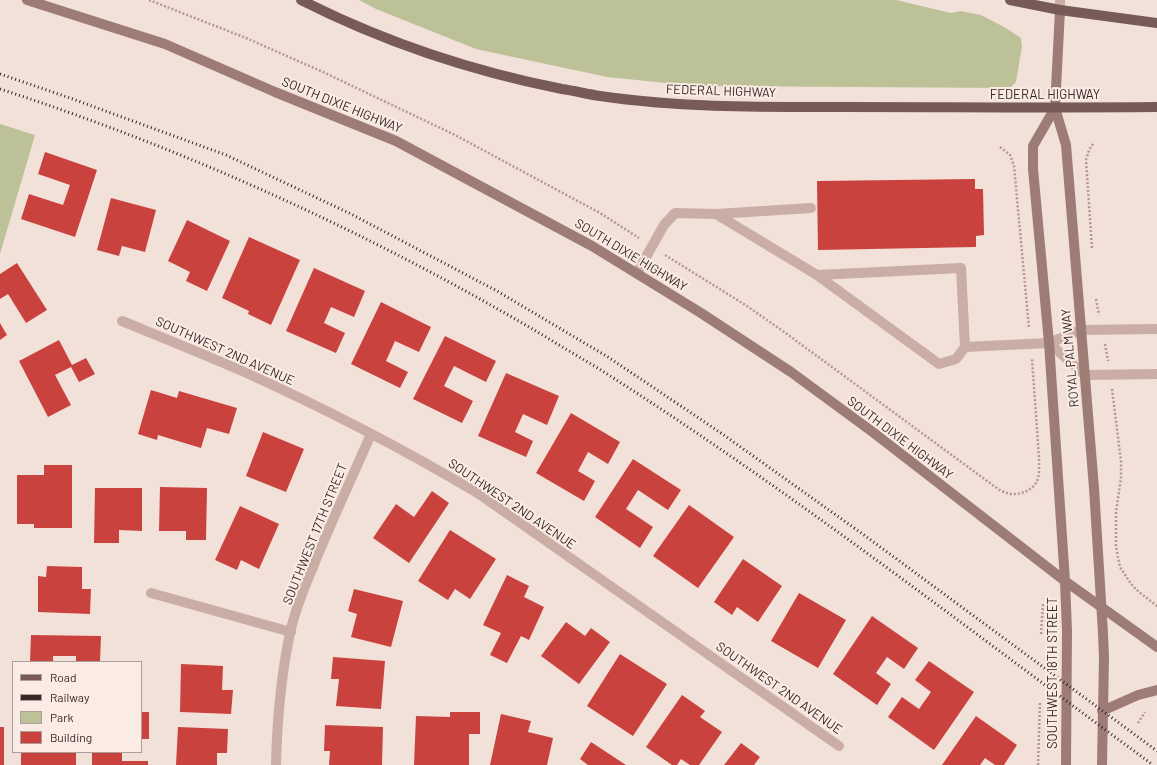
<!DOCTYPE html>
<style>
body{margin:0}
#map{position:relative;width:1157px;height:765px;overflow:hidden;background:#f2e1d9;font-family:Barlow,sans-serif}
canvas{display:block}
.legend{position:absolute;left:12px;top:661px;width:130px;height:92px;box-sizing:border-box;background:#faece5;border:1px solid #ac9e99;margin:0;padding:5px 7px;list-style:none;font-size:12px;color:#362826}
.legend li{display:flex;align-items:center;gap:8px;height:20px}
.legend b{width:20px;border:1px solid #ac9e99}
</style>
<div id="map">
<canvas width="1157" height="765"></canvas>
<ul class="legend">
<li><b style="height:5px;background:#785b57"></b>Road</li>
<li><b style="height:5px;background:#362826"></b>Railway</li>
<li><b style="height:11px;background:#bdc198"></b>Park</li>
<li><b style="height:11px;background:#ca423e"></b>Building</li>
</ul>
</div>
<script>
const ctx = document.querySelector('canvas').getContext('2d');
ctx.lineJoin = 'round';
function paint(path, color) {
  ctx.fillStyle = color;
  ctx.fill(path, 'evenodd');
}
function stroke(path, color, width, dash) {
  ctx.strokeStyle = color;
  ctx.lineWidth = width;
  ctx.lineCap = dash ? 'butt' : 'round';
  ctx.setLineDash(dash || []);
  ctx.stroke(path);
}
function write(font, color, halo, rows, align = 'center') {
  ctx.font = font + ' Barlow,sans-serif';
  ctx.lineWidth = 4;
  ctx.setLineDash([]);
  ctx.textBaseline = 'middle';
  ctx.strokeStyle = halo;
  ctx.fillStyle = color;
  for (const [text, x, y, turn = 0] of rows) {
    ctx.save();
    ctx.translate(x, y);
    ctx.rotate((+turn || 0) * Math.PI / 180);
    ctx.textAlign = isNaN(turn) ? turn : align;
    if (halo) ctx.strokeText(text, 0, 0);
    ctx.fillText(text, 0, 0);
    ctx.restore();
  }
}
const green = new Path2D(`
 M359 0H896L951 13 960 11 981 15 1004 27 1021 38 1022 46 1016 82 1010 88 696 86 607 77 476 49 376 9Z
 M0 124 35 135 0 254Z`);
const building = new Path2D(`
 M45 152 97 170 75 237 21 219 29 194 63 205 70 185 38 174Z
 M975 179V189H983L984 235 976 236V247L818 250 817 181Z
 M111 198 156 210 145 252 122 246 119 256 97 250Z
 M187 220 230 241 207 291 186 281 190 272 168 261Z
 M249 237 300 260 271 325 248 314 249 311 222 298Z
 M17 263 47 310 26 323 8 294 0 299V274Z
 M314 268 365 291 354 317 331 307 324 323 345 333 336 353 286 331Z
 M381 302 431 327 419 352 395 341 386 361 408 372 400 388 351 364Z
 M0 323 7 335 0 340Z
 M445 336 496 361 486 382 454 366 444 386 473 401 462 423 413 399Z
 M59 340 72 365 86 358 95 374 79 382 71 367 55 375 71 405 48 417 19 361Z
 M506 373 559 396 547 425 523 414 515 432 533 441 526 457 478 436Z
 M151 390 177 398 179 391 237 408 229 434 207 428 201 448 158 435 157 440 138 434Z
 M571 413 620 442 608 464 588 452 578 471 595 481 584 501 536 473Z
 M263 432 304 449 286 492 246 476Z
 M633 459 681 490 668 510 638 490 626 509 653 527 640 548 595 517Z
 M44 465H72V528H34V524H17V475H44Z
 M160 487 207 488 206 540H186V531H159Z
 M95 488H142V531L119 530V543H94Z
 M432 491 449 503 409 563 373 538 396 504 414 517Z
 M689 505 734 537 698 588 653 556Z
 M240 506 279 524 259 569 241 560 237 570 215 560Z
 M450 530 496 559 470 599 455 589 448 600 418 581Z
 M743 559 782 586 758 622 737 607 732 615 714 602Z
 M47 566 82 567V589H91L90 614 38 612V576L46 577Z
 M507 575 529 586 524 597 544 607 529 640 521 636 507 663 490 655 501 633 483 625Z
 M354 589 403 601 391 647 351 637 357 614 348 611Z
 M799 593 846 620 818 668 771 641Z
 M872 616 918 648 904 669 887 657 876 673 891 684 877 705 833 674Z
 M566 622 585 636 591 628 610 642 579 684 541 656Z
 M31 635 101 636 100 662H76V656H53V662H30Z
 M620 654 667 684 633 736 587 706Z
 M333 657 385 661 381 709 336 706 339 679H331Z
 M929 661 974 692 934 750 888 717 902 697 919 709 931 692 915 680Z
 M181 664 223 666 222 690H233L231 714 180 712Z
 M682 695 705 711 700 717 722 732 699 765H690L681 759 677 765H672L646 747Z
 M141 712H149V739H141Z
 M450 712H480V734H469V765H414L416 716 450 717Z
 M501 714 531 721 528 732 553 738 547 765H490Z
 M976 716 1017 745 1004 765H995L985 758 980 765H942Z
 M325 725 383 727 382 765H329L330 751H324Z
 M0 727H4V765H0Z
 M178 727 228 729 227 753H217V765H176Z
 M591 742 626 765H588L580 759Z
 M741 743 760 757 754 765H724Z
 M21 752H76V765H21Z
 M92 752H122V761H148V765H92Z`);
const path = new Path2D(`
 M149 0 246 38 323 72 455 135 600 213 639 238
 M1000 147 1010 155 1014 166 1029 328
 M1092 248 1086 160 1089 150 1093 144
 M665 255 747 306 787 334 998 489C1001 491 1004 492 1007 493 1017 496 1030 492 1036 483 1040 477 1039 465 1039 458L1032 359
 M1096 299 1099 315
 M1105 344 1108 361
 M1112 389 1121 461V478L1116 512V547L1120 567 1131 584 1139 592 1157 606
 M1041 634 1043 604
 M1138 723 1145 712
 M1038 765 1040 702`);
const service = new Path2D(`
 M811 208 716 214 817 275
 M637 273 664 225 675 213 716 214
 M1049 343 1085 375 1157 374
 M965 347 956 359 939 364 817 275 961 268 965 347 1049 343 1081 330 1157 329`);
const minor = new Path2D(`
 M1060 10V0
 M122 321C161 337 201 353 240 370 322 407 402 448 479 494L839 746
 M151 593 291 632
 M276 765C277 721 281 676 290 633 295 610 304 588 313 567 331 522 352 478 371 434`);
const secondary = new Path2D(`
 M27 0 165 44 275 92 396 141 592 246 701 313 791 372 874 433 1065 581 1157 647
 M1060 10 1055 108 1066 145 1094 488 1103 633 1104 658 1102 765
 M1055 108 1033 146V169L1049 343 1065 581 1067 631 1066 765
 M1102 711 1138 695 1157 690`);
const primary = new Path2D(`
 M301 0C384 42 471 71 562 89 575 91 587 94 600 96 681 108 764 107 846 107 949 107 1053 108 1157 107
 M1010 0 1060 10 1157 23`);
const rail = new Path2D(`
 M0 74 70 98 226 155 351 214 497 291 608 357 721 433 864 535 1157 751
 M0 89C191 151 374 235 546 337 565 349 585 360 604 372 794 493 972 632 1153 765`);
const streetNames = [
 ["FEDERAL HIGHWAY",721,91,2],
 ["FEDERAL HIGHWAY",1045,95],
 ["SOUTH DIXIE HIGHWAY",342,105,22],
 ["SOUTH DIXIE HIGHWAY",631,255,31],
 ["SOUTHWEST 2ND AVENUE",225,351,24],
 ["ROYAL PALM WAY",1070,358,-95],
 ["SOUTH DIXIE HIGHWAY",900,438,37],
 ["SOUTHWEST 2ND AVENUE",512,504,34],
 ["SOUTHWEST 17TH STREET",315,534,-68],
 ["SOUTHWEST 18TH STREET",1053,673,-90],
 ["SOUTHWEST 2ND AVENUE",779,688,35]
];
paint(green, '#bdc198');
paint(building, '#ca423e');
stroke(path, '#b6978f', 2.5, [2, 2]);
stroke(service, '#caada4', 10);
stroke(minor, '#caada4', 10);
stroke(secondary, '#9e7c76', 10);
stroke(primary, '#785b57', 10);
stroke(rail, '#362826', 3, [1, 3]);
write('13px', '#362826', '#faece5', streetNames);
</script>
